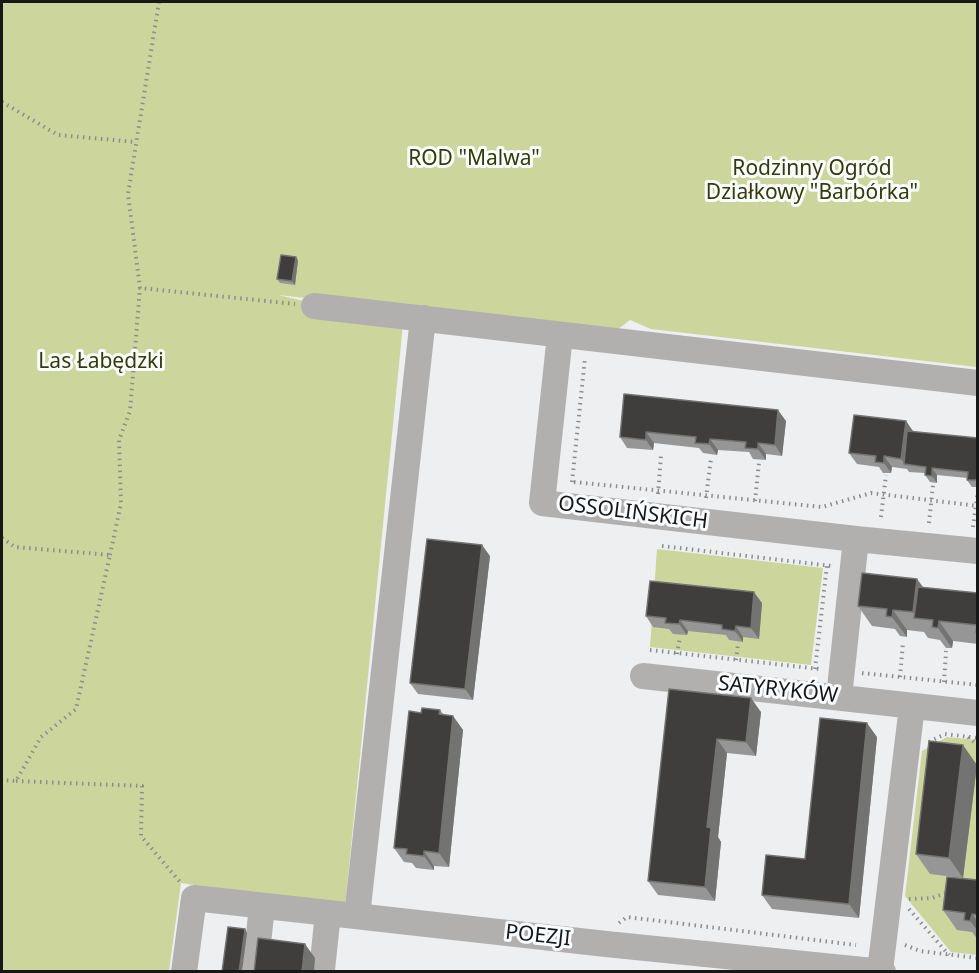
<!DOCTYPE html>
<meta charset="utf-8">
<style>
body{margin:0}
#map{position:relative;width:979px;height:973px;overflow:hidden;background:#edeff1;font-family:"Noto Sans",sans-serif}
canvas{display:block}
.frame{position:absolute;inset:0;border:3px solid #171718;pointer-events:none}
</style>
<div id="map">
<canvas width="979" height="973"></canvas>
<div class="frame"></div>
</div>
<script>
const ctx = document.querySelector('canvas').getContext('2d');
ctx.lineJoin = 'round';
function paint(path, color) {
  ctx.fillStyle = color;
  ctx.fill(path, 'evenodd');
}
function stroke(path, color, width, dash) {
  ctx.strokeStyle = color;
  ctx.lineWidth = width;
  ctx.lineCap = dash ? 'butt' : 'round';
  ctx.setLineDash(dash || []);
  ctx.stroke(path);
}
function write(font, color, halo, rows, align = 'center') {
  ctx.font = font + ' "Noto Sans",sans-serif';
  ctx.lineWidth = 6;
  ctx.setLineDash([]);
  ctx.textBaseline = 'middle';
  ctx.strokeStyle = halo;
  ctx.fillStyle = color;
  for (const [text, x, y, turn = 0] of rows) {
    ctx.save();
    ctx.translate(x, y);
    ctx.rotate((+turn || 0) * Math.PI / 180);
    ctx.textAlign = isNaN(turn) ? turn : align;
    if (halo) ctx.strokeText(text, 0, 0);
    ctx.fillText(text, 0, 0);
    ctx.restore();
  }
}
const green = new Path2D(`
 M2 2H977V367L651 329 630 320 617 330 541 324 278 295 403 324 345 907 181 883 169 971 2 972Z
 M657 549 823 568 811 665 650 647Z
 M947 737 977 740V955L951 952 905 896 922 751Z`);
const path = new Path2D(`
 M159 2 128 194 140 288 295 304
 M2 102 58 135 136 142
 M572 482 585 358
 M574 482 822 507 871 493 978 506
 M658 494 661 456
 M706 498 711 458
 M755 501 759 462
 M881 517 886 475
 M929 523 933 485
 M973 527 978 490
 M2 538 15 547 110 555 76 709 41 737 16 781 2 780
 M662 546 832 566
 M110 555 121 503 119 440 130 411 140 288
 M650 650 820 669
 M677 654 680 637
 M736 660 738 644
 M815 669 827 565
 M862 673 978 685
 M900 677 903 643
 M944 682 946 651
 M968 737 978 745
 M929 742 945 734 978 738
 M16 781 142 786 141 836 180 882
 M909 899 932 898 949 892
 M909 909 949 955
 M619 923 627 917 856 945
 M905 945 920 951 978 958`);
const minor = new Path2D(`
 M314 306 978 383
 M560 335 542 503 856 539
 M643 676 978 713
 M839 697 856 539 978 551
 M357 916 423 318
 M322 970 328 913
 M880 971 912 706
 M184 972 194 898 606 944 883 972
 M255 972 262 906`);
const wall = new Path2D(`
 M298 260 295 285 280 283 277 279Z
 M624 394 786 421 782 456 766 454V460L753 459 749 452 718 450 717 455 703 453 699 448 654 443 653 450 627 448 620 437Z
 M906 421 913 432 978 438V487H972L967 480V478L937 475V483L930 482 925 475V473L909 472 907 469 892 467 891 473H883L879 467 857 464 849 453Z
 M490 556 473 700 418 694 410 683Z
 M917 579 923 587 978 593V644L953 641 952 648H946L940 640 928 638 924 632 907 630V637L900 636 895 629 872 626 858 606Z
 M762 603 759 639 743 637V642L729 640 726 635 688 631 687 635 673 634 669 629 653 627 646 616Z
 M669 689 761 712 756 756 727 753 718 837 721 842 715 901 658 895 648 881Z
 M440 710 444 715 453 716 463 730 449 867 434 866V870L416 868 412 863 404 862 394 848 421 713Z
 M877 737 859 918 772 909 762 895 805 859Z
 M977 765 963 878 930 874 916 854Z
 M978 880V940L972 932 957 930 943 910Z`);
const shadedWall = new Path2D(`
 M296 257 298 260 295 285 292 281Z
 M778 410 786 421 782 456 775 445Z
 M906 421 913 431 909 465 905 464 901 459Z
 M646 432 654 443 653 450 646 440Z
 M710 439 718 450 717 455 709 444Z
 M758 443 766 454V460L758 449Z
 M884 456 892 467 891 473 884 463Z
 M932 468 937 475V483L932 476Z
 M482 545 490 556 473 700 465 689Z
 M917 579 931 599 918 619 913 612Z
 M754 592 762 603 759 639 751 628Z
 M893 610 907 630V637L892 617Z
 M680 620 688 631 687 635 679 624Z
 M939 621 953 641 952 648 938 628Z
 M736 626 743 637V642L735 631Z
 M751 698 761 712 756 756 746 742Z
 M453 716 463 730 449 867 439 853Z
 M867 723 877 737 859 918 849 904Z
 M717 739 727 753 718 837 721 842 715 901 705 887 707 827Z
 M963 745 977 765 963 878 949 858Z
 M424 851 434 866V870L424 856Z
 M972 914 978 922V931L970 921Z
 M245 929 247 933 242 972H239Z
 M305 944 315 958 314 972H302Z`);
const building = new Path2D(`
 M281 255 296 257 292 281 277 279Z
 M624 394 778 410 775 445 758 443V449L745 448 746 442 710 439 709 444 695 443 696 437 646 432V440L620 437Z
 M854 415 906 421 901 459 884 456V463L875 462 876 456 849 453Z
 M907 431 978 438V473L976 480H967L968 472 932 468V476L925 475 926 467 904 464Z
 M427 539 482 545 465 689 410 683Z
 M862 573 917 579 913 612 893 610 892 617 886 616 887 609 858 606Z
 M650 581 754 592 751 628 736 626 735 631 722 629V625L680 620 679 624 665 623 666 618 646 616Z
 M918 587 978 593V633L976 632 977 625 939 621 938 628 932 627 933 620 914 618Z
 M669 689 751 698 746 742 717 739 707 827 711 828 705 887 648 881Z
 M422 708 440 710 439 714 453 716 439 853 424 851V856L406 854 407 849 394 848 409 711 421 713Z
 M820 718 867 723 849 904 762 895 766 855 805 859Z
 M929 741 963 745 949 858 916 854Z
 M947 877 978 880V915L972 914 970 921 964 920 965 913 943 910Z
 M228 927 245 929 239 972H222Z
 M258 938 305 944 302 972H254Z`);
const parkNames = [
 ["ROD \"Malwa\"",474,159],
 ["Rodzinny Ogród",812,169],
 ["Działkowy \"Barbórka\"",812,193],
 ["Las Łabędzki",101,362]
];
const streetNames = [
 ["OSSOLIŃSKICH",633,513,7],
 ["SATYRYKÓW",778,690,6],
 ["POEZJI",538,936,6]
];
paint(green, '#ccd59c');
stroke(path, '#8c8d8f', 4, [1.5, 4.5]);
stroke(minor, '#b1b0af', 26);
paint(wall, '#969696');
paint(shadedWall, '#737372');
paint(building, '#3f3e3c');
stroke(building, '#737372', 1.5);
write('21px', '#363a07', '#fafdff', parkNames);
write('21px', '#171718', '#fafdff', streetNames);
</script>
